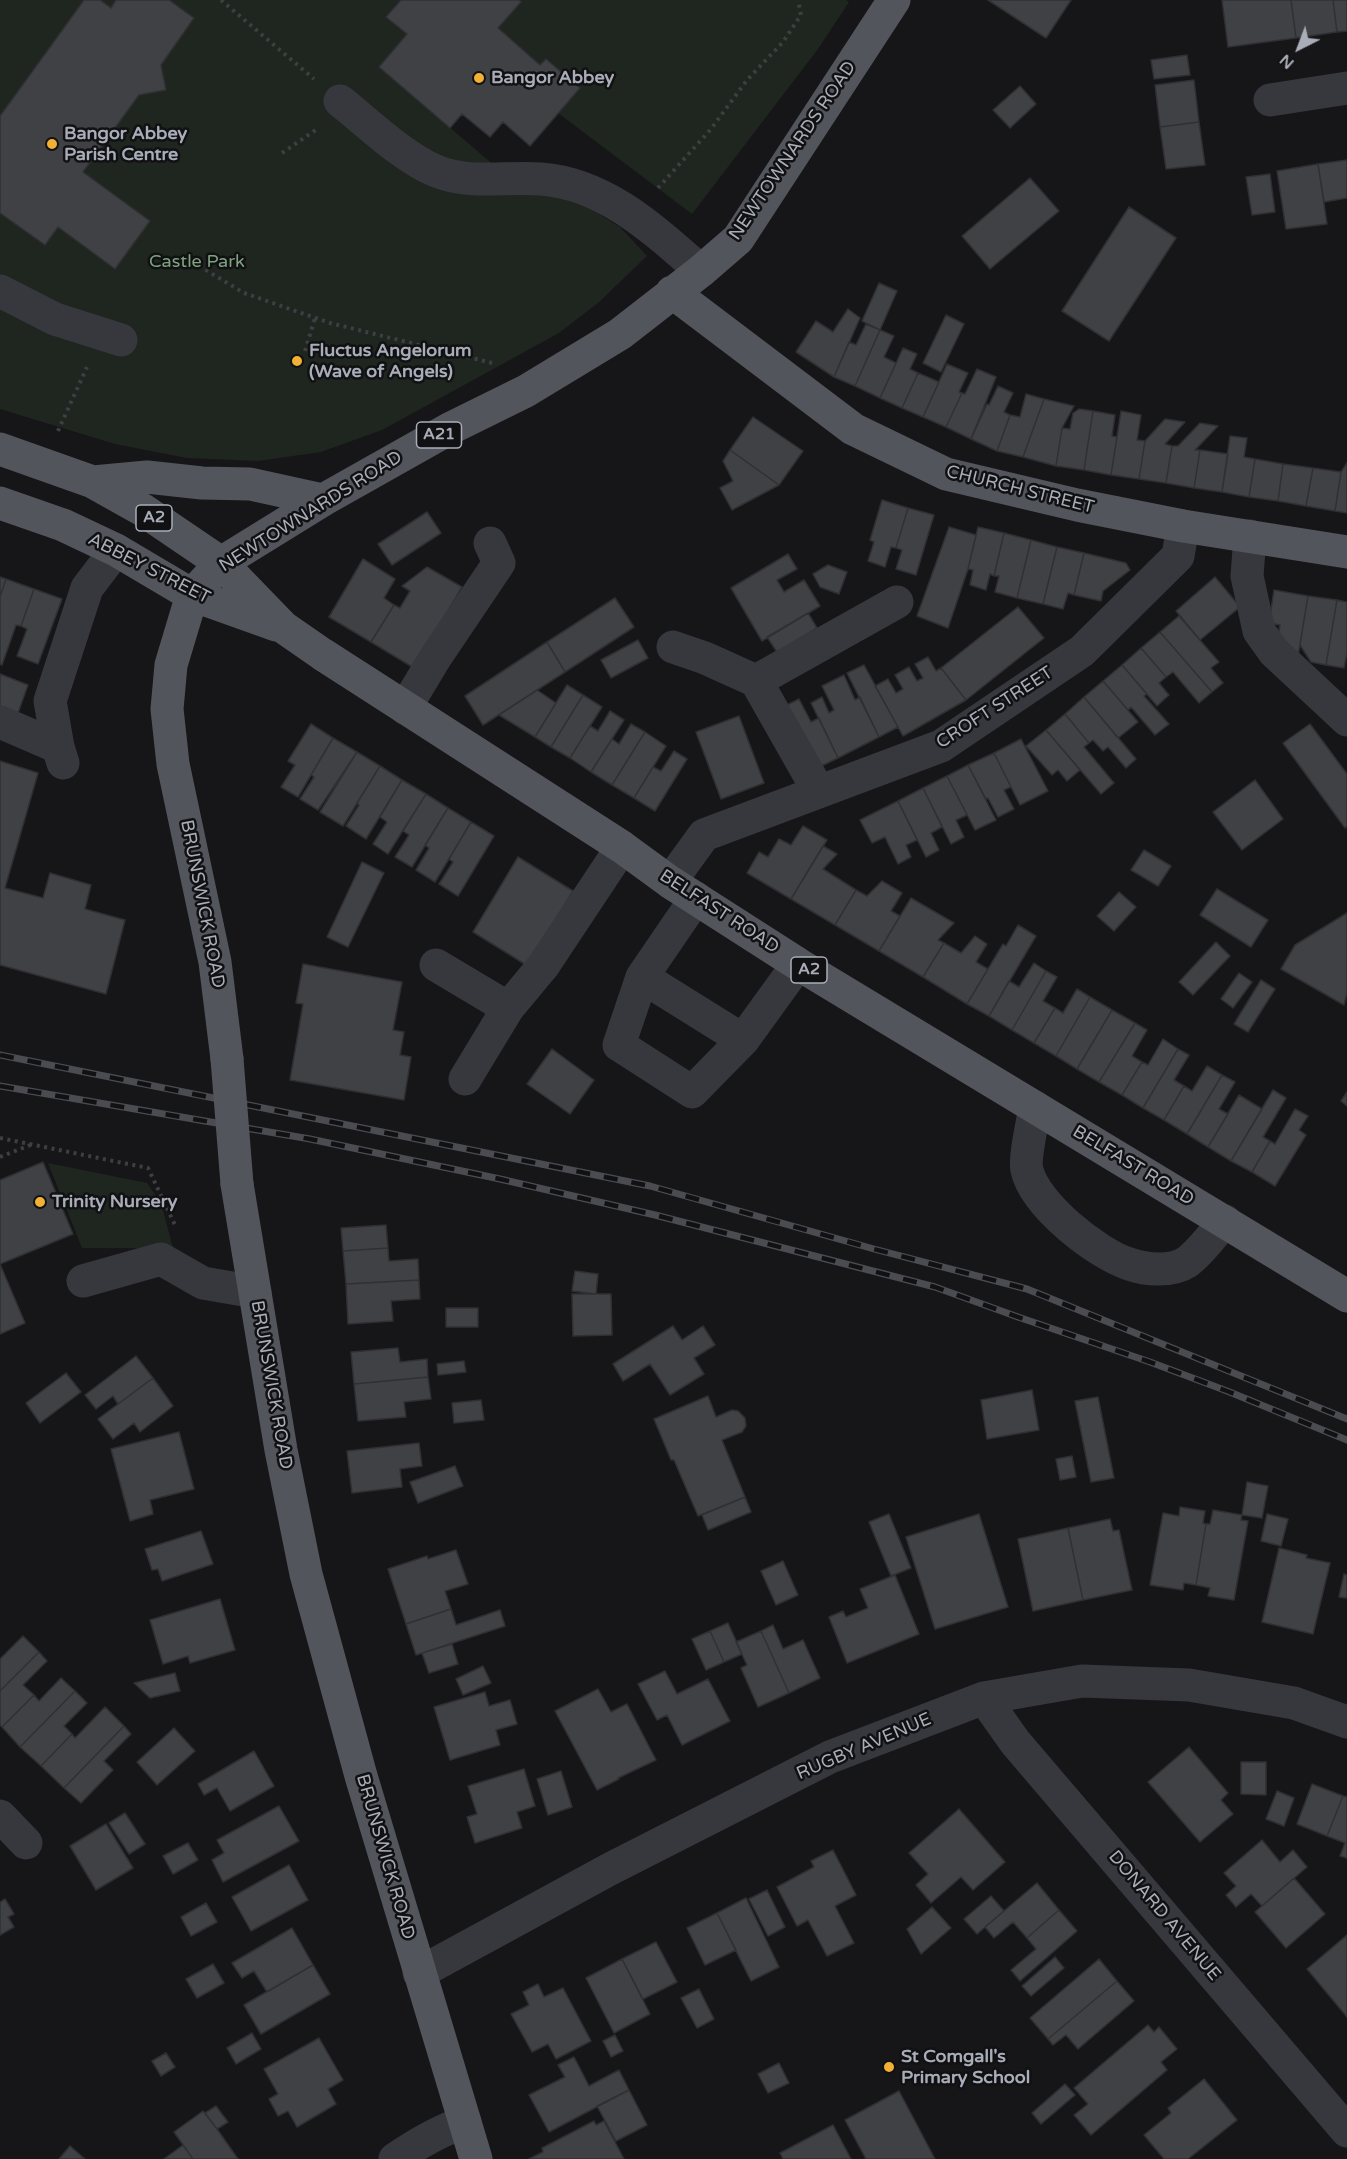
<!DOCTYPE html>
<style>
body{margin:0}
#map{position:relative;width:1347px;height:2159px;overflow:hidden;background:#161618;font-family:"Varela Round",sans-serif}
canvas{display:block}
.north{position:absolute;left:1269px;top:18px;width:60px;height:60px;-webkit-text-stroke:4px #111113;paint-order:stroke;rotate:222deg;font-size:16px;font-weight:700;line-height:24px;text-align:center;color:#a8adb8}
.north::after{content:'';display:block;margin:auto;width:21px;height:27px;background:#a8adb8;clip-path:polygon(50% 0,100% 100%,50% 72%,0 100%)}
</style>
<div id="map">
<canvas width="1347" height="2159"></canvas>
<div class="north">N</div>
</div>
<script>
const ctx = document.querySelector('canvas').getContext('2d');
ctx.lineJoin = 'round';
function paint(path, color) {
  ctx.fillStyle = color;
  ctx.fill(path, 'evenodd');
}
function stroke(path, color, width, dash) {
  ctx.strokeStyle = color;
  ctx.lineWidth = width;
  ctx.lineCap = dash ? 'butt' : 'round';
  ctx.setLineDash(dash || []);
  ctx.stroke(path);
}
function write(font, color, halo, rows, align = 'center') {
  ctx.font = font + ' "Varela Round",sans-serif';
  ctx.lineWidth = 5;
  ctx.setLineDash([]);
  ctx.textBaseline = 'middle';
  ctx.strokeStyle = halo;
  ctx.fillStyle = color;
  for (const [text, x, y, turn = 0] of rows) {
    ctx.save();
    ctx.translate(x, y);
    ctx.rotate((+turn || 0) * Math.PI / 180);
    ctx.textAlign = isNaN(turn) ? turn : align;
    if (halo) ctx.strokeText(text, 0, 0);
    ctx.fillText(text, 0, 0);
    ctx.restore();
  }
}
const green = new Path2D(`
 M0 0H401L386 17 407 34 379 67 523 190 557 196 591 209 620 227 647 256 598 303 559 333 382 430 321 452 258 461 187 458 115 444 0 409Z
 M519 0H846L849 2 818 49 692 214 558 113 540 65 498 28 521 2Z
 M48 1163 147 1183 161 1203 173 1248H82Z`);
const building = new Path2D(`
 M84 0H100L111 8 116 0H169L194 18 161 65 166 90 139 95 83 172 150 221 115 269 58 227 45 245 0 213V116Z
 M401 0H519L521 2 498 28 540 65 546 59 580 88 530 146 503 122 490 137 462 114 450 128 379 67 407 34 386 17Z
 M988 0H1071L1046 38Z
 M1222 0H1291L1296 38 1228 47Z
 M1291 0H1333L1337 32 1296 38Z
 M1333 0H1347V31L1337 32Z
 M1187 55 1190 75 1154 79 1151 60Z
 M1194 80 1199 122 1160 127 1155 85Z
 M1020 86 1036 104 1010 128 993 110Z
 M1199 122 1205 165 1166 169 1160 127Z
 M1347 160V198L1324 202 1318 164Z
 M1318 164 1327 224 1286 229 1277 171Z
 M1270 174 1275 212 1252 215 1246 177Z
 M1030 178 1059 211 990 269 962 236Z
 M1129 207 1176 238 1109 341 1062 311Z
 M879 283 897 291 880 330 862 321Z
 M848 309 860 318 834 377 796 352 816 321 833 332Z
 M946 315 964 324 941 372 923 363Z
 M866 324 880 330 855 386 834 377 849 342 856 345Z
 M880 330 894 336 884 357 896 363 880 398 855 386Z
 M903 348 917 354 910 369 918 373 902 408 880 398Z
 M947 364 968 373 959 392 962 393 946 427 923 417Z
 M977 369 996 377 971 439 946 427 962 393 965 394Z
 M918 373 939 382 923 417 902 408Z
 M998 386 1013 393 1004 412 1010 415 997 451 971 439 987 404 989 405Z
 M1026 394 1044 399 1023 457 997 451 1010 415 1020 417Z
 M1044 399 1074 406 1062 428 1056 466 1023 457Z
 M1079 409 1093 411 1084 470 1056 466 1062 428 1070 429 1073 413Z
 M1093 411 1115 415 1112 436 1117 437 1111 475 1084 470Z
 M1121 411 1141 415 1137 440 1145 441 1139 479 1111 475Z
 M753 417 803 451 779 485 730 450Z
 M1165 419 1185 422 1165 444 1172 446 1166 483 1139 479 1145 441Z
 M1200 423 1218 426 1195 450H1200L1194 488 1166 483 1172 446H1178Z
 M1230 436 1247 438 1244 457 1255 459 1249 497 1222 492Z
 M730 450 779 485 732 510 720 488 733 481 723 461Z
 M1200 450 1228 454 1222 492 1194 488Z
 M1255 459 1283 464 1278 501 1249 497Z
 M1347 463V513L1335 511 1341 472Z
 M1283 464 1313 468 1306 506 1278 501Z
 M1313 468 1341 472 1335 511 1306 506Z
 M882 500 908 508 896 548 891 547 885 567 868 561 874 542 870 540Z
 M908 508 934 515 916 575 896 569 902 550 896 548Z
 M427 512 441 533 392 565 378 544Z
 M949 527 976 535 968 569 948 628 917 616Z
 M978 527 1004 533 994 576 990 574 986 590 970 585 973 570 968 569Z
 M1004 533 1031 540 1017 598 995 592 999 576H994Z
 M1031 540 1057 547 1043 604 1017 598Z
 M1057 547 1084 553 1074 595 1068 593 1063 609 1043 604Z
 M1084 553 1126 563 1130 570 1103 591 1101 601 1074 595Z
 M788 554 797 569 777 580 784 592 804 580 820 606 762 641 731 588Z
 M363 559 395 579 384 598 394 605 371 642 329 617Z
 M828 565 847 572 839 594 820 587 813 574Z
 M427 567 462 587 414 668 371 642 394 605 400 608 410 591 402 586Z
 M0 577 6 579 0 597Z
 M1215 577 1240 607 1200 640 1176 611Z
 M6 579 34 589 21 626 16 625 2 665 0 664V597Z
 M34 589 62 599 38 664 17 656 27 629 21 626Z
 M1274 590 1308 596 1298 656 1277 642 1280 625 1269 623Z
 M1308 596 1337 600 1326 665 1311 662 1300 645Z
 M615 598 634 627 565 672 547 642Z
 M1337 600 1347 602V653L1344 668 1326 665Z
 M1018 607 1044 638 966 700 941 668Z
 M808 613 817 628 777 652 767 637Z
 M1179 616 1219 662 1211 668 1223 683 1212 692 1160 632Z
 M1160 632 1212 692 1199 703 1173 672 1166 677 1141 648Z
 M638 640 648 658 611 678 601 660Z
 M547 642 565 672 483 725 465 696Z
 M1141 648 1166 677 1159 683 1169 695 1157 706 1122 665Z
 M928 657 936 671 941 668 966 700 903 736 875 686 888 679 896 693 903 689 895 675 909 667 917 681 923 678 915 664Z
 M864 665 898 727 879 737 847 673Z
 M1122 665 1147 694 1144 696 1169 724 1155 735 1131 707 1128 710 1103 681Z
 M0 674 28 685 18 713 0 706Z
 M844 675 855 700 860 697 879 737 838 758 811 703 822 697 829 713 834 710 822 686Z
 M1103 681 1138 722 1118 738 1084 697Z
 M567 685 583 695 551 747 535 737Z
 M537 690 556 703 535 737 499 715Z
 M583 695 602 707 570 758 551 747Z
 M1084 697 1136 759 1126 768 1108 747 1103 751 1093 740 1089 743 1065 714Z
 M799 699 811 722 819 718 838 758 815 769 783 707Z
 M610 711 624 720 591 772 570 758 590 726 598 731Z
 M1065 714 1089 743 1084 747 1114 783 1101 794 1046 730Z
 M739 716 764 783 721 799 696 732Z
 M311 724 333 738 298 797 281 787 295 765 288 761Z
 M631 724 645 732 612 785 591 772 612 739 619 744Z
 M1310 724 1347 774V826L1345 828 1283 743Z
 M1046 730 1080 770 1067 781 1058 770 1052 775 1026 746Z
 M645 732 666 746 634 798 612 785Z
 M333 738 357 752 318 810 300 799 314 777 311 775Z
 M1021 739 1048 791 1020 805 994 753Z
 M674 751 687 759 655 811 634 798 653 767 661 771Z
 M357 752 380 766 343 826 320 812Z
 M994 753 1011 787 1004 790 1014 809 998 817 988 798 986 799 968 765Z
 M0 761 38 773 5 888 43 898 50 873 91 885 85 909 125 920 106 994 0 965Z
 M968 765 996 820 975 830 947 776Z
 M380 766 402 780 366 839 346 826 359 805 357 803Z
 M947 776 967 815 956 820 964 837 951 844 923 788Z
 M402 780 426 794 388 854 373 844 387 822 380 817Z
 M1255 780 1283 819 1242 850 1213 812Z
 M923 788 942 827 931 833 939 850 926 857 898 801Z
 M426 794 448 808 412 867 395 857 409 835 403 831Z
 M898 801 917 840 906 845 911 857 898 864 885 837 872 843 860 820Z
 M448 808 471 822 435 882 416 870 429 848 425 845Z
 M471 822 494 836 458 896 439 884 453 862 449 859Z
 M803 826 827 840 791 899 747 873 759 852 768 857 779 839 791 845Z
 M823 846 837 854 823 869 856 890 835 925 791 899Z
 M1144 850 1171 866 1158 886 1131 870Z
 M518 857 573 891 528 966 473 932Z
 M362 862 384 873 348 947 327 937Z
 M882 881 902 893 891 911 900 916 879 951 835 925 856 890 867 896Z
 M1217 889 1268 920 1251 947 1200 915Z
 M1119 892 1136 907 1114 931 1097 916Z
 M911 898 954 923 938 940 944 943 923 977 879 951Z
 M1347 913V993L1344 1005 1281 969 1295 945Z
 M1018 925 1036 936 989 1016 967 1004 1003 944 1006 946Z
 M975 936 987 944 976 962 988 969 967 1004 923 977 944 943 961 953Z
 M1216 942 1230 956 1193 995 1179 982Z
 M1034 963 1046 971 1012 1030 989 1016 1009 981 1019 987Z
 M303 964 402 982 393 1030 404 1032 400 1055 411 1057 404 1100 290 1080 303 1004 296 1003Z
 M1046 971 1057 977 1043 1001 1055 1008 1034 1043 1012 1030Z
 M1239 973 1252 982 1233 1008 1221 999Z
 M1261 980 1275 989 1248 1032 1234 1024Z
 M1077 989 1090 997 1056 1056 1034 1043 1055 1008 1063 1013Z
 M1090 997 1112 1010 1077 1069 1056 1056Z
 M1112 1010 1135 1023 1099 1082 1077 1069Z
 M1135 1023 1147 1030 1132 1056 1142 1062 1122 1095 1099 1082Z
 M1163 1039 1178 1049 1143 1108 1122 1095 1142 1062 1148 1065Z
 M552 1049 594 1080 570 1114 527 1084Z
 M1178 1049 1189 1055 1174 1080 1184 1086 1164 1120 1143 1108Z
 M1207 1066 1222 1075 1187 1134 1164 1120 1184 1086 1192 1091Z
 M1222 1075 1235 1082 1219 1109 1228 1114 1208 1147 1187 1134Z
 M1273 1090 1286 1098 1263 1137 1270 1141 1252 1172 1231 1161Z
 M1347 1092V1106L1341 1101Z
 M1239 1095 1262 1109 1231 1161 1208 1147Z
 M1295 1109 1308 1116 1299 1130 1306 1135 1275 1186 1252 1172 1270 1141 1275 1144Z
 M43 1162 73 1234 0 1264 25 1323 0 1334V1180Z
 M386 1225 388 1248 343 1251 341 1228Z
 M388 1248 389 1261 418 1259 419 1280 346 1284 343 1251Z
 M575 1271 598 1274 596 1294 572 1291Z
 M419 1280 420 1299 391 1301 393 1321 348 1324 346 1284Z
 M572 1294H611L612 1335 573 1336Z
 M446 1308H478V1327H446Z
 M673 1326 682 1340 703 1326 715 1345 694 1358 704 1374 670 1395 650 1364 623 1381 613 1364Z
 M398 1348 400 1362 427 1359 428 1377 354 1384 351 1352Z
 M136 1356 153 1378 118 1404 113 1396 96 1409 85 1395Z
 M464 1361 466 1372 438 1375 437 1364Z
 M66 1373 81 1392 40 1423 26 1403Z
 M428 1377 431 1399 404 1402 406 1417 358 1421 354 1384Z
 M153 1378 173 1406 140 1432 134 1423 113 1439 98 1419Z
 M1032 1390 1039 1430 987 1439 981 1400Z
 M708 1396 716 1417 732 1410 738 1411 745 1418 746 1426 742 1432 722 1440 745 1497 698 1516 674 1460H671L654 1419Z
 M1098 1397 1114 1478 1091 1482 1075 1401Z
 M481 1400 484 1420 454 1423 452 1403Z
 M179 1432 194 1489 150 1500 153 1514 130 1521 111 1449Z
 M419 1443 422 1466 400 1469 402 1487 352 1493 347 1451Z
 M1072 1456 1076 1477 1060 1480 1056 1459Z
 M455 1466 463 1486 418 1503 410 1482Z
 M1247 1482 1268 1486 1262 1518 1242 1515Z
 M745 1497 751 1512 708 1530 702 1515Z
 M1180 1507 1205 1511 1203 1523 1206 1524 1196 1585 1184 1583 1183 1590 1150 1585 1163 1513 1179 1516Z
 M1213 1510 1242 1515 1241 1520 1248 1521 1234 1600 1208 1596 1210 1588 1196 1585 1206 1524H1210Z
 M889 1514 911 1568 891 1576 869 1522Z
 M979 1514 1008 1607 935 1629 906 1537Z
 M1267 1514 1288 1519 1281 1546 1261 1541Z
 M1110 1519 1113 1531 1119 1530 1132 1590 1083 1600 1068 1528Z
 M1068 1528 1083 1600 1033 1611 1018 1539Z
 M201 1531 213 1564 162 1581 158 1569 152 1570 145 1549Z
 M1279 1548 1307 1555 1306 1558 1330 1563 1313 1634 1262 1622Z
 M456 1550 468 1584 445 1591 451 1609 406 1624 388 1569 427 1556 428 1559Z
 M783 1561 798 1595 776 1605 761 1571Z
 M1344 1574 1347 1575V1598L1339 1597Z
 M895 1575 919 1634 847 1663 829 1617 843 1611 846 1617 868 1608 860 1589Z
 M220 1599 235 1650 190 1663 188 1656 163 1664 150 1620Z
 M451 1609 456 1625 500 1610 505 1626 416 1655 406 1624Z
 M728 1623 742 1654 724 1662 710 1631Z
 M773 1625 783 1649 803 1640 820 1678 789 1693 761 1631Z
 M710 1631 724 1662 706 1670 692 1639Z
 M761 1631 789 1693 758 1707 741 1668 747 1665 736 1642Z
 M23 1636 39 1652 0 1691V1659Z
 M452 1644 458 1664 429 1673 422 1653Z
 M39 1652 47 1661 23 1685 34 1695 2 1727 0 1725V1691Z
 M483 1666 491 1683 463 1695 456 1679Z
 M665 1671 677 1694 708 1679 730 1721 682 1745 667 1715 657 1720 638 1684Z
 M175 1673 180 1691 150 1698 134 1683Z
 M61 1678 75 1691 20 1747 2 1727 34 1695 39 1701Z
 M598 1689 611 1712 627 1704 656 1760 618 1778 619 1779 597 1790 555 1711Z
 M75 1691 87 1703 64 1726 72 1734 41 1766 20 1747Z
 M485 1692 489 1706 510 1700 517 1724 496 1730 500 1745 450 1760 434 1707Z
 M105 1707 124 1726 64 1788 41 1766 72 1734 75 1738Z
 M124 1726 131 1734 104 1761 113 1770 81 1803 64 1788Z
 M174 1728 195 1751 157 1785 137 1762Z
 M1189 1747 1228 1793 1221 1800 1233 1814 1200 1842 1148 1782Z
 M254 1751 274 1786 230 1811 217 1788 204 1795 198 1784Z
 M1241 1762H1266V1795L1241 1794Z
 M524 1769 535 1806 517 1812 522 1828 475 1843 467 1817 477 1814 468 1786Z
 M561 1771 572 1807 548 1815 537 1779Z
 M1312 1784 1343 1796 1327 1836 1297 1824Z
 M1277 1791 1294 1798 1284 1826 1266 1819Z
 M1343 1796 1347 1797V1858L1340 1856 1345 1843 1327 1836Z
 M279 1806 299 1841 223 1882 212 1860 224 1853 217 1840Z
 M959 1809 1005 1862 973 1890 961 1877 931 1903 916 1885 928 1874 909 1853Z
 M125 1813 145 1844 129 1854 109 1823Z
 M106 1824 133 1868 96 1890 70 1846Z
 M1262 1840 1280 1862 1293 1850 1307 1867 1262 1906 1251 1894 1236 1907 1226 1895 1236 1886 1224 1873Z
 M188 1843 198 1860 173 1874 163 1856Z
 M833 1850 856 1895 835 1906 854 1943 827 1956 808 1920 797 1926 777 1887 814 1867 811 1861Z
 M289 1865 308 1900 251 1931 232 1897Z
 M1294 1878 1325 1914 1286 1948 1255 1912Z
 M1037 1883 1059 1910 1027 1938 1013 1922 994 1938 985 1927Z
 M767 1890 785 1927 768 1936 749 1899Z
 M991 1896 1004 1911 977 1934 964 1919Z
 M746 1898 779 1967 751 1981 717 1913Z
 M5 1899 14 1914 8 1917 14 1927 0 1935V1902Z
 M206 1903 217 1922 191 1936 181 1917Z
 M932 1907 951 1928 921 1954 907 1929Z
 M1059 1910 1077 1931 1020 1981 1011 1970 1036 1949 1027 1938Z
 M717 1913 736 1950 705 1965 687 1928Z
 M292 1928 313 1965 267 1992 254 1971 242 1978 232 1963Z
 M1347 1935V2017L1307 1969Z
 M656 1942 677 1982 643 1999 622 1959Z
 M1055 1957 1064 1968 1031 1996 1022 1986Z
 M622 1959 650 2014 614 2033 586 1978Z
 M1099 1959 1117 1981 1048 2039 1030 2018Z
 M213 1964 224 1983 197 1998 186 1979Z
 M313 1965 330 1994 261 2034 244 2005Z
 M1117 1981 1134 2001 1078 2049 1066 2035 1053 2045 1048 2039Z
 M538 1984 544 1997 563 1988 591 2041 556 2059 548 2044 532 2052 511 2014 529 2005 523 1992Z
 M699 1989 714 2019 697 2028 681 1998Z
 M1148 2025 1154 2032 1159 2027 1177 2049 1161 2062 1167 2070 1091 2135 1074 2115 1088 2104 1074 2088Z
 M252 2033 261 2049 236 2064 227 2048Z
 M615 2035 623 2051 611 2057 603 2041Z
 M319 2038 343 2080 328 2089 336 2104 297 2127 288 2111 278 2116 269 2099 278 2094 264 2069Z
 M166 2053 175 2067 161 2076 152 2061Z
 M574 2057 589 2086 619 2070 629 2090 549 2132 529 2095 565 2077 558 2065Z
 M779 2063 789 2083 768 2093 758 2074Z
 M1204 2079 1237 2120 1188 2159H1164L1144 2135 1171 2113 1168 2108Z
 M1065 2084 1075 2095 1041 2124 1032 2113Z
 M629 2090 647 2125 616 2141 597 2106Z
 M899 2091 935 2159H866L845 2120Z
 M216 2106 228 2122 217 2129 205 2113Z
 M203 2111 217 2129 238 2159H193L174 2132Z
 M594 2121 596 2125 604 2121 624 2159H529L543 2152 542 2148Z
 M833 2125 851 2159H783L780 2153Z
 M183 2145 193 2159H164Z
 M70 2146 85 2159H59Z`);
const path = new Path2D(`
 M221 0 314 79
 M282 153 317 129
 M658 188 711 129 747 80 783 42 801 15 798 0
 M199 266 244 293 330 323 496 364
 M305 351 315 318
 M58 431 87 367
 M0 1138 148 1168 175 1225
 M0 1157 33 1144`);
const minor = new Path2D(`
 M1270 100 1347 88
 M340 101C368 123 404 158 436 171 470 185 506 176 541 179 606 184 654 230 701 271
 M0 291 55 319 121 340
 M1250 536 1247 576 1259 631 1274 652 1347 720
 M673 647 705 658 756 681 897 602
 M756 681 819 792
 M405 708 435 658 499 563 490 543
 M0 722 58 747
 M63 763 58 747 50 701 87 588 116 550
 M670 882 704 835 941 746 1082 651 1178 556 1183 526
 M696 898 642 977 743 1040 798 964
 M436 965 508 1008
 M642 977 619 1045 692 1092 743 1040
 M465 1079 508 1008 543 966 622 847
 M1035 1107C1033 1120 1024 1159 1027 1170 1035 1205 1096 1253 1129 1264 1146 1270 1172 1272 1187 1262 1201 1252 1213 1234 1225 1221
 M83 1281 161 1259 203 1283 255 1292
 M984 1698 1015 1742 1347 2131
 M0 1816 26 1843
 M419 1973 610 1869 830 1757 984 1698 1082 1681 1189 1685 1294 1703 1347 1722
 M395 2159C418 2143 439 2131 465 2122`);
const major = new Path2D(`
 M672 292 853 429 946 474 1077 505 1183 526 1347 552
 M0 449 93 482 143 510 221 563 283 627 322 654 622 847 670 882 798 964 1347 1296
 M93 482 147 477 202 483 250 484 323 500
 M0 503 63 525 116 550 192 595 276 625
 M227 1059 215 962 173 764 167 709 171 665 192 595 221 563 323 500 449 429 526 391 620 334 701 271 738 239 894 0
 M237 1184 281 1450 306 1574 361 1776 476 2159`);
const rail = new Path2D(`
 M0 1055 650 1186 874 1249 1027 1289 1347 1419
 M0 1086 310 1139 500 1179 655 1215 935 1287 1018 1317 1150 1362 1227 1391 1347 1440`);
const majorBridge = new Path2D(`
 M227 1059 237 1184`);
const markers = [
 [479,78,6,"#f2b134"],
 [52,144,6,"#f2b134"],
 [297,361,6,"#f2b134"],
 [40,1202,6,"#f2b134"],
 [889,2067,6,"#f2b134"]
];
const shields = [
 [439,435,45],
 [154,518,36],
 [809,970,36]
];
const shieldNames = [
 ["A21",439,435],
 ["A2",154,518],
 ["A2",809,970]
];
const poiNames = [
 ["Bangor Abbey",491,78],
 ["Bangor Abbey",64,134],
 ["Parish Centre",64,155],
 ["Fluctus Angelorum",309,351],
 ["(Wave of Angels)",309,372],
 ["Trinity Nursery",52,1202],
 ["St Comgall's",901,2057],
 ["Primary School",901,2078]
];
const streetNames = [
 ["NEWTOWNARDS ROAD",793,151,-56],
 ["CHURCH STREET",1020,490,14],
 ["NEWTOWNARDS ROAD",311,512,-32],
 ["ABBEY STREET",149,569,27],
 ["CROFT STREET",995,708,-33],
 ["BRUNSWICK ROAD",202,904,79],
 ["BELFAST ROAD",719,912,33],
 ["BELFAST ROAD",1133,1166,31],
 ["BRUNSWICK ROAD",271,1385,80],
 ["RUGBY AVENUE",864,1747,-23],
 ["BRUNSWICK ROAD",385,1857,74],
 ["DONARD AVENUE",1164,1916,50]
];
const parkNames = [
 ["Castle Park",197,262]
];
paint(green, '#1e261f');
paint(building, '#404145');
stroke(building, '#303034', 1.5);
stroke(path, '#3d3f44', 4, [3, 4.5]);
stroke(minor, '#37383d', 33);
stroke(major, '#53555c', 33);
stroke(rail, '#4a4c52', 7);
stroke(rail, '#111113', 4.5, [14]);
stroke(majorBridge, '#53555c', 33);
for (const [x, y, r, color] of markers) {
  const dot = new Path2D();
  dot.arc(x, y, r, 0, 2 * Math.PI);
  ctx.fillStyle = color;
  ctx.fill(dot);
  stroke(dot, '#111113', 2);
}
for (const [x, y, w] of shields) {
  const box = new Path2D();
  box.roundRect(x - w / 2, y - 13, w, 26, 4.5);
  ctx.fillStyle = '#111113';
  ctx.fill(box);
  stroke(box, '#a8adb8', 1.5);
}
write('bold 16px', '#a8adb8', null, shieldNames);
write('bold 18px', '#a8adb8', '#111113', poiNames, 'left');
write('18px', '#a8adb8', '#111113', streetNames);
write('18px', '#7fa381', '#111113', parkNames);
</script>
